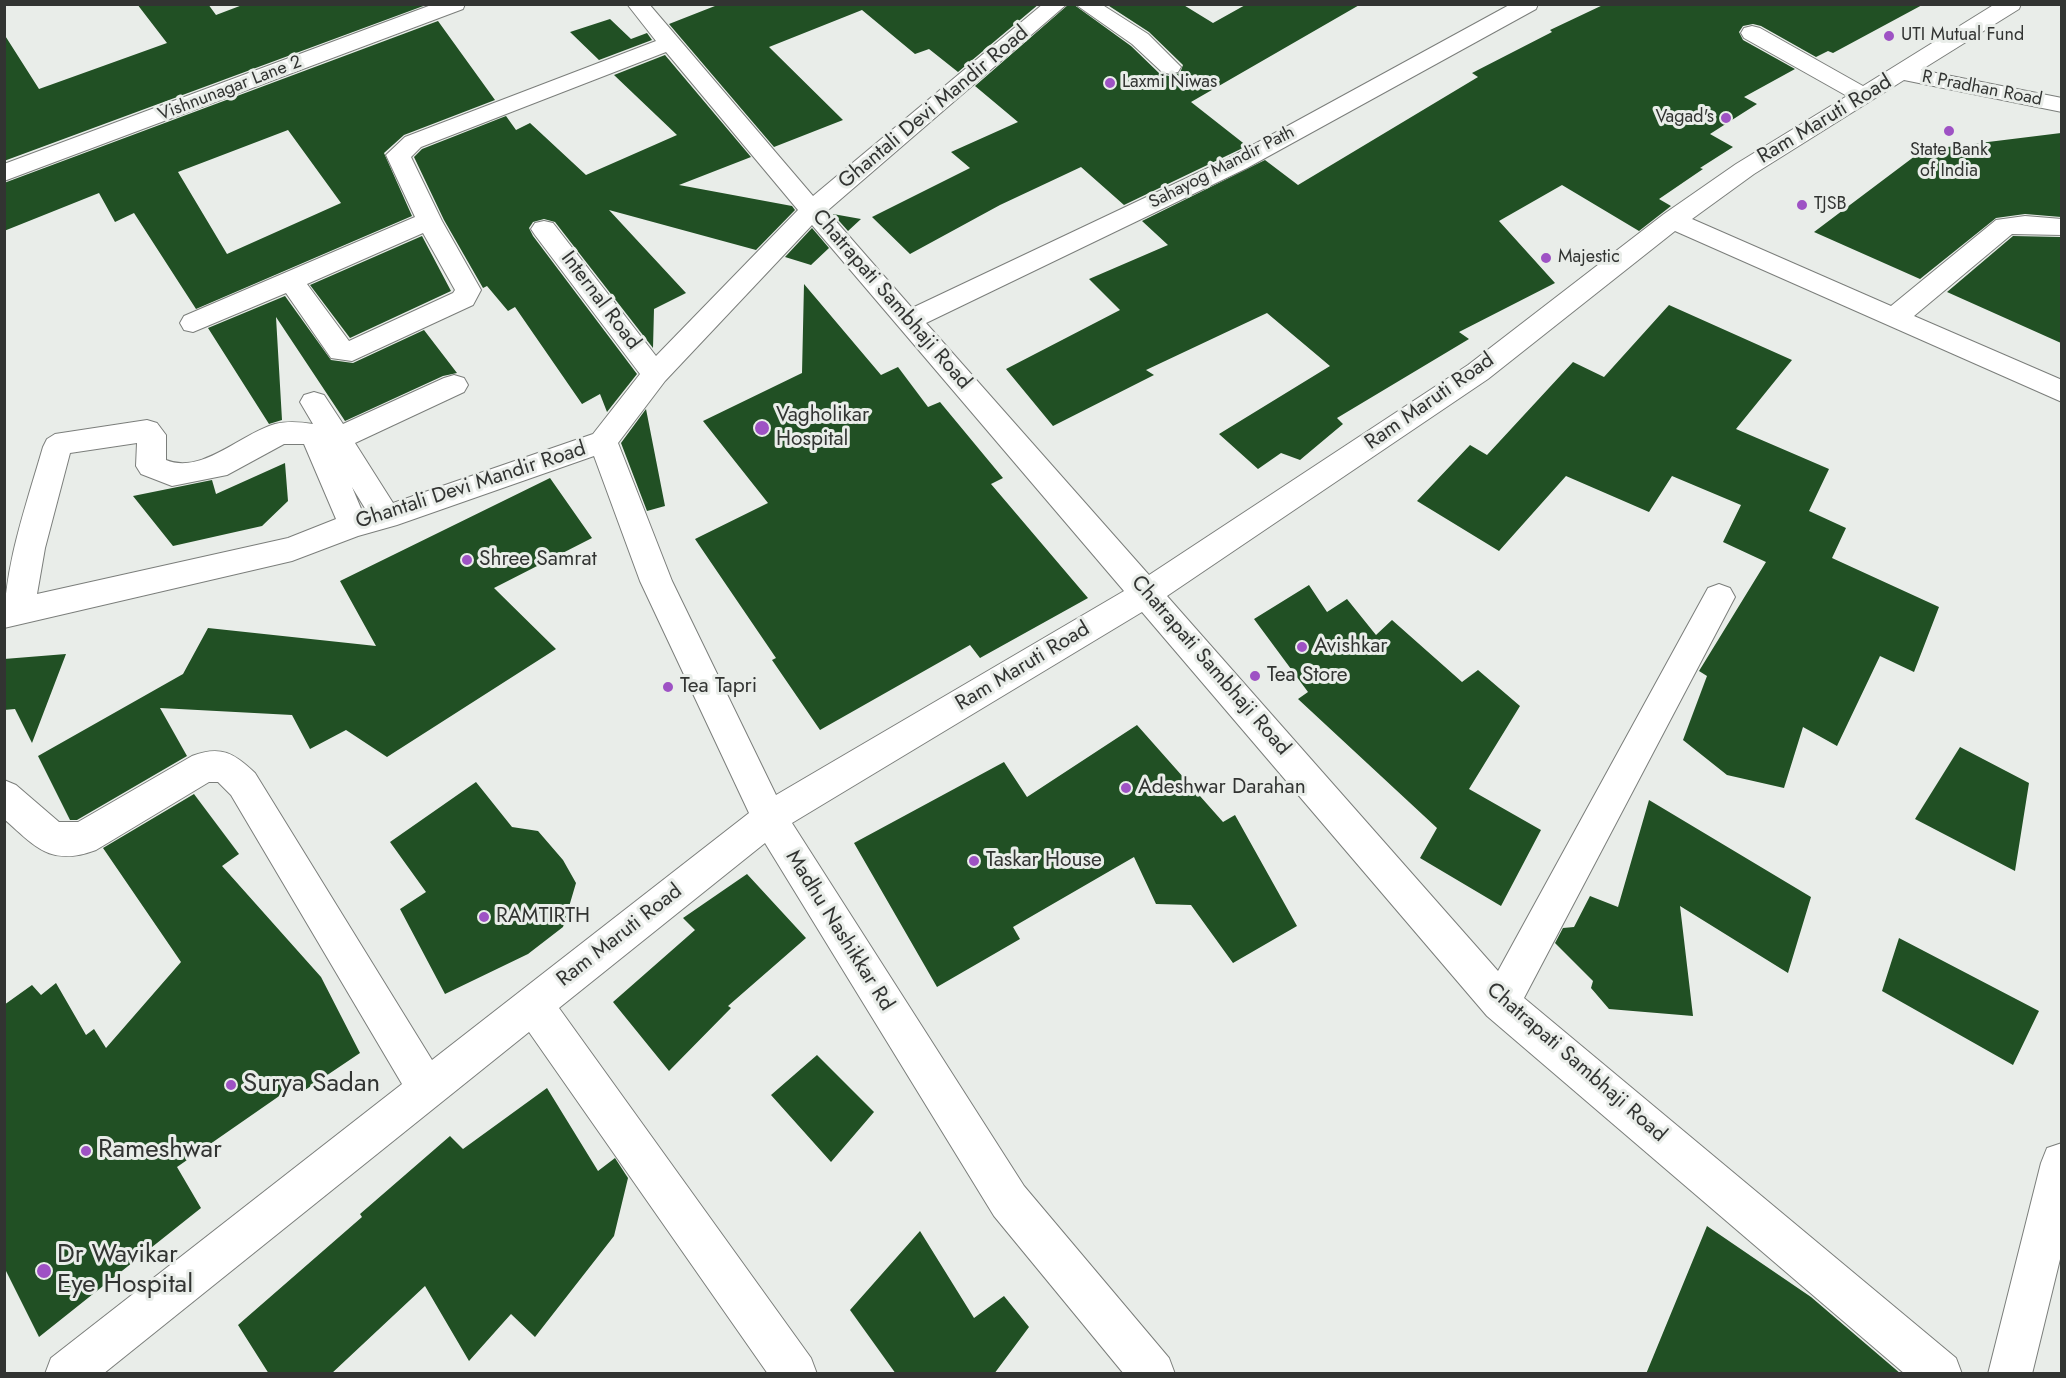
<!DOCTYPE html>
<style>
body{margin:0}
#map{position:relative;width:2066px;height:1378px;overflow:hidden;background:#e9ede9;font-family:Jost,sans-serif}
canvas{display:block}
.frame{position:absolute;inset:0;border:6px solid #323432;pointer-events:none}
</style>
<div id="map">
<canvas width="2066" height="1378"></canvas>
<div class="frame"></div>
</div>
<script>
const ctx = document.querySelector('canvas').getContext('2d');
ctx.lineJoin = 'round';
function paint(path, color) {
  ctx.fillStyle = color;
  ctx.fill(path, 'evenodd');
}
function stroke(path, color, width, dash) {
  ctx.strokeStyle = color;
  ctx.lineWidth = width;
  ctx.lineCap = dash ? 'butt' : 'round';
  ctx.setLineDash(dash || []);
  ctx.stroke(path);
}
function write(font, color, halo, rows, align = 'center') {
  ctx.font = font + ' Jost,sans-serif';
  ctx.lineWidth = 6;
  ctx.setLineDash([]);
  ctx.textBaseline = 'middle';
  ctx.strokeStyle = halo;
  ctx.fillStyle = color;
  for (const [text, x, y, turn = 0] of rows) {
    ctx.save();
    ctx.translate(x, y);
    ctx.rotate((+turn || 0) * Math.PI / 180);
    ctx.textAlign = isNaN(turn) ? turn : align;
    if (halo) ctx.strokeText(text, 0, 0);
    ctx.fillText(text, 0, 0);
    ctx.restore();
  }
}
const building = new Path2D(`
 M137 4H208L216 15 245 4 426 5 4 161V34L39 89 167 43Z
 M720 4H1039L958 72 929 49 915 54 862 10 769 47 843 120 774 147 669 24Z
 M1069 4H1073L1131 46 1160 74 1169 76 1180 73 1183 65 1149 32 1106 4H1182L1213 23 1247 4H1361L1191 102 1247 146 1124 205 1081 167 1000 205 910 254 872 217 970 168 951 152 1018 122 975 86Z
 M1605 4H1924L1833 53 1828 51 1816 57 1761 26 1753 24 1743 26 1739 32 1743 40 1795 69 1744 97 1757 104 1710 134 1733 147 1700 168 1703 169 1659 199 1671 206 1639 231 1562 185 1499 221 1555 283 1459 332 1469 339 1337 418 1343 424 1300 460 1281 453 1258 469 1219 434 1330 366 1267 313 1146 370 1154 375 1053 426 1006 369 1120 310 1089 279 1168 245 1142 221 1265 160 1298 185 1478 77 1472 73 1552 32 1550 30Z
 M610 19 631 39 647 33 652 40 599 60 570 32Z
 M438 21 495 100 404 135 384 153 412 216 196 309 134 213 115 222 99 193 4 231V183ZM288 130 341 203 227 254 178 172Z
 M665 55 751 157 679 185 792 206 795 210 756 250 609 210 686 293 654 309 653 348 555 222 544 219 533 222 529 228 533 236 637 374 607 412 600 394 582 404 515 307 508 311 487 286 483 288 444 220 414 157 422 149 506 116 516 130 530 123 586 175 677 135 614 75Z
 M2061 133V217L2025 214 1996 218 1920 279 1814 232 1923 150Z
 M833 214 861 219 848 231Z
 M812 228 829 248 811 265 785 257Z
 M422 236 451 291 350 338 310 285Z
 M2013 236 2061 237V343L1947 292Z
 M804 284 881 375 898 367 928 407 940 402 1003 478 991 484 1088 598 980 658 970 645 820 730 772 660 776 658 695 539 768 503 703 421 802 373Z
 M285 296 331 360 353 363 424 330 457 373 443 376 345 421 276 317 282 420 269 424 208 328Z
 M1669 305 1792 360 1736 429 1829 469 1809 511 1846 528 1832 558 1939 607 1914 672 1880 656 1837 746 1803 727 1784 788 1727 775 1683 740 1707 676 1699 671 1766 562 1723 542 1741 505 1672 476 1649 512 1566 476 1499 551 1417 501 1470 445 1487 455 1573 362 1604 377Z
 M646 409 665 506 647 511 621 443Z
 M285 463 288 501 262 526 173 546 133 496 212 480 216 494Z
 M550 478 592 538 494 588 556 649 387 757 346 730 310 749 292 715 160 708 187 756 77 820H70L38 756 183 674 208 628 376 646 340 581Z
 M1309 585 1327 612 1347 599 1376 635 1392 620 1462 682 1478 670 1520 706 1469 789 1541 830 1501 906 1420 858 1437 828 1298 699 1308 692 1254 619Z
 M66 654 32 743 15 709 4 710V659Z
 M1137 725 1223 822 1235 815 1297 926 1233 963 1191 905 1156 904 1134 857 1013 927 1020 939 937 987 854 843 1004 762 1027 797Z
 M1960 747 2029 783 2015 871 1915 819Z
 M476 782 512 827 538 831 563 860 576 883 563 927 528 954 445 994 400 909 426 892 390 842Z
 M194 794 239 854 222 866 321 977 360 1053 302 1092 298 1083 177 1167 201 1208 39 1337 4 1267V1005L32 985 41 995 56 983 86 1035 94 1029 106 1048 181 962 103 848Z
 M1649 800 1811 897 1788 973 1680 906 1693 1016 1609 1009 1591 988 1593 981 1555 943 1563 928 1574 927 1590 896 1618 907Z
 M747 874 806 938 728 1006 731 1008 669 1071 613 1002 695 930 683 918Z
 M1899 938 2039 1011 2013 1065 1882 991Z
 M817 1055 874 1112 831 1162 771 1095Z
 M547 1088 598 1171 615 1158 628 1178 614 1236 535 1337 511 1314 469 1361 425 1286 331 1374H269L238 1325 362 1217 360 1214 450 1136 463 1149Z
 M1707 1226 1811 1297 1901 1374H1646Z
 M920 1231 974 1318 1004 1296 1029 1327 994 1374H896L850 1310Z`);
const minor = new Path2D(`
 M434 4H465L463 9 4 181V164Z
 M627 4H649L813 196 1043 4H1067L827 211 912 308 1229 158 1511 4H1538L1536 9 1247 168 926 323 1149 575 1468 365 1664 214 1736 164 1847 96 1744 38 1741 33 1744 28 1752 26 1760 28 1863 86 1995 4H2021L2019 9 1921 70 2062 98V112L1904 80 1754 174 1692 219 1891 306 1996 220 2025 216 2062 219V235L2012 234 1914 316 2062 380V402L1675 231 1488 379 1167 596 1498 971 1708 588 1719 584 1730 588 1735 597 1524 998 1956 1358 1962 1374H1905L1487 1016 1142 612 792 823 1024 1186 1169 1358 1175 1374H1124L994 1216 765 843 559 1008 811 1358 817 1374H768L529 1032 103 1374H45L51 1358 402 1084 231 795 218 782H209L96 850C50 867 36 847 4 819V780L16 785 59 822H78L192 756C221 745 234 753 255 773L432 1060 749 813 640 581 594 456 397 525 358 536 292 561 4 628C4 566 26 506 43 447L47 439 55 434 147 420 157 423 166 435V460C202 475 242 433 275 424 288 421 300 422 313 424L300 402 304 395 314 392 324 395 343 424 444 378 454 375 464 378 468 385 464 392 355 443 393 503 593 434 640 374 535 235 531 229 535 223 544 221 553 223 656 356 798 210 666 52 421 147 411 157 442 221 481 290 473 305 352 361 331 358 286 293 193 332 184 330 180 323 184 316 415 217 386 155 405 137 656 41ZM812 225 1124 591 776 795 672 581 618 443 665 381ZM423 233 455 290 453 293 349 341 307 284ZM137 443 136 466 141 474 172 486 227 475 284 444H304L336 519 288 538 37 594 45 548 70 453ZM352 487 366 510 362 511Z
 M1075 4H1101L1148 34 1181 67 1178 72 1170 74 1162 72 1132 44Z
 M2062 1143V1251L2032 1374H1988L2041 1163 2047 1148Z`);
const markers = [
 [1889,36,6,"#9e52c4"],
 [1110,83,6,"#9e52c4"],
 [1726,118,6,"#9e52c4"],
 [1949,131,6,"#9e52c4"],
 [1802,205,6,"#9e52c4"],
 [1546,258,6,"#9e52c4"],
 [762,428,8,"#9e52c4"],
 [467,560,6,"#9e52c4"],
 [1302,647,6,"#9e52c4"],
 [1255,676,6,"#9e52c4"],
 [668,687,6,"#9e52c4"],
 [1126,788,6,"#9e52c4"],
 [974,861,6,"#9e52c4"],
 [484,917,6,"#9e52c4"],
 [231,1085,6,"#9e52c4"],
 [86,1151,6,"#9e52c4"],
 [44,1271,8,"#9e52c4"]
];
const farPoinames = [
 ["UTI Mutual Fund",1901,36],
 ["Laxmi Niwas",1122,83],
 ["Vagad's",1714,118,"right"],
 ["State Bank",1949,151,"center"],
 ["of India",1949,172,"center"],
 ["TJSB",1814,205],
 ["Majestic",1558,258]
];
const farStreetnames = [
 ["Vishnunagar Lane 2",230,89,-21],
 ["R Pradhan Road",1982,89,11],
 ["Sahayog Mandir Path",1222,168,-27]
];
const streetNames = [
 ["Ghantali Devi Mandir Road",934,108,-40],
 ["Ram Maruti Road",1825,120,-31],
 ["Chatrapati Sambhaji Road",891,300,49],
 ["Internal Road",600,301,53],
 ["Ram Maruti Road",1430,402,-35],
 ["Ghantali Devi Mandir Road",471,486,-18],
 ["Chatrapati Sambhaji Road",1210,666,49],
 ["Ram Maruti Road",1023,667,-31],
 ["Madhu Nashikkar Rd",839,931,58],
 ["Ram Maruti Road",620,936,-38],
 ["Chatrapati Sambhaji Road",1576,1063,41]
];
const poiNames = [
 ["Vagholikar",776,416],
 ["Hospital",776,440],
 ["Shree Samrat",479,560],
 ["Avishkar",1314,647],
 ["Tea Store",1267,676],
 ["Tea Tapri",680,687],
 ["Adeshwar Darahan",1138,788],
 ["Taskar House",986,861],
 ["RAMTIRTH",496,917]
];
const nearPoinames = [
 ["Surya Sadan",243,1085],
 ["Rameshwar",98,1151],
 ["Dr Wavikar",57,1256],
 ["Eye Hospital",57,1286]
];
paint(building, '#215024');
stroke(minor, '#7b7e7b', 2);
paint(minor, '#fff');
for (const [x, y, r, color] of markers) {
  const dot = new Path2D();
  dot.arc(x, y, r, 0, 2 * Math.PI);
  ctx.fillStyle = color;
  ctx.fill(dot);
  stroke(dot, '#e9ede9', 2);
}
write('18px', '#323432', '#e9ede9', farPoinames, 'left');
write('18px', '#323432', '#e9ede9', farStreetnames);
write('21px', '#323432', '#e9ede9', streetNames);
write('21px', '#323432', '#e9ede9', poiNames, 'left');
write('26px', '#323432', '#e9ede9', nearPoinames, 'left');
</script>
